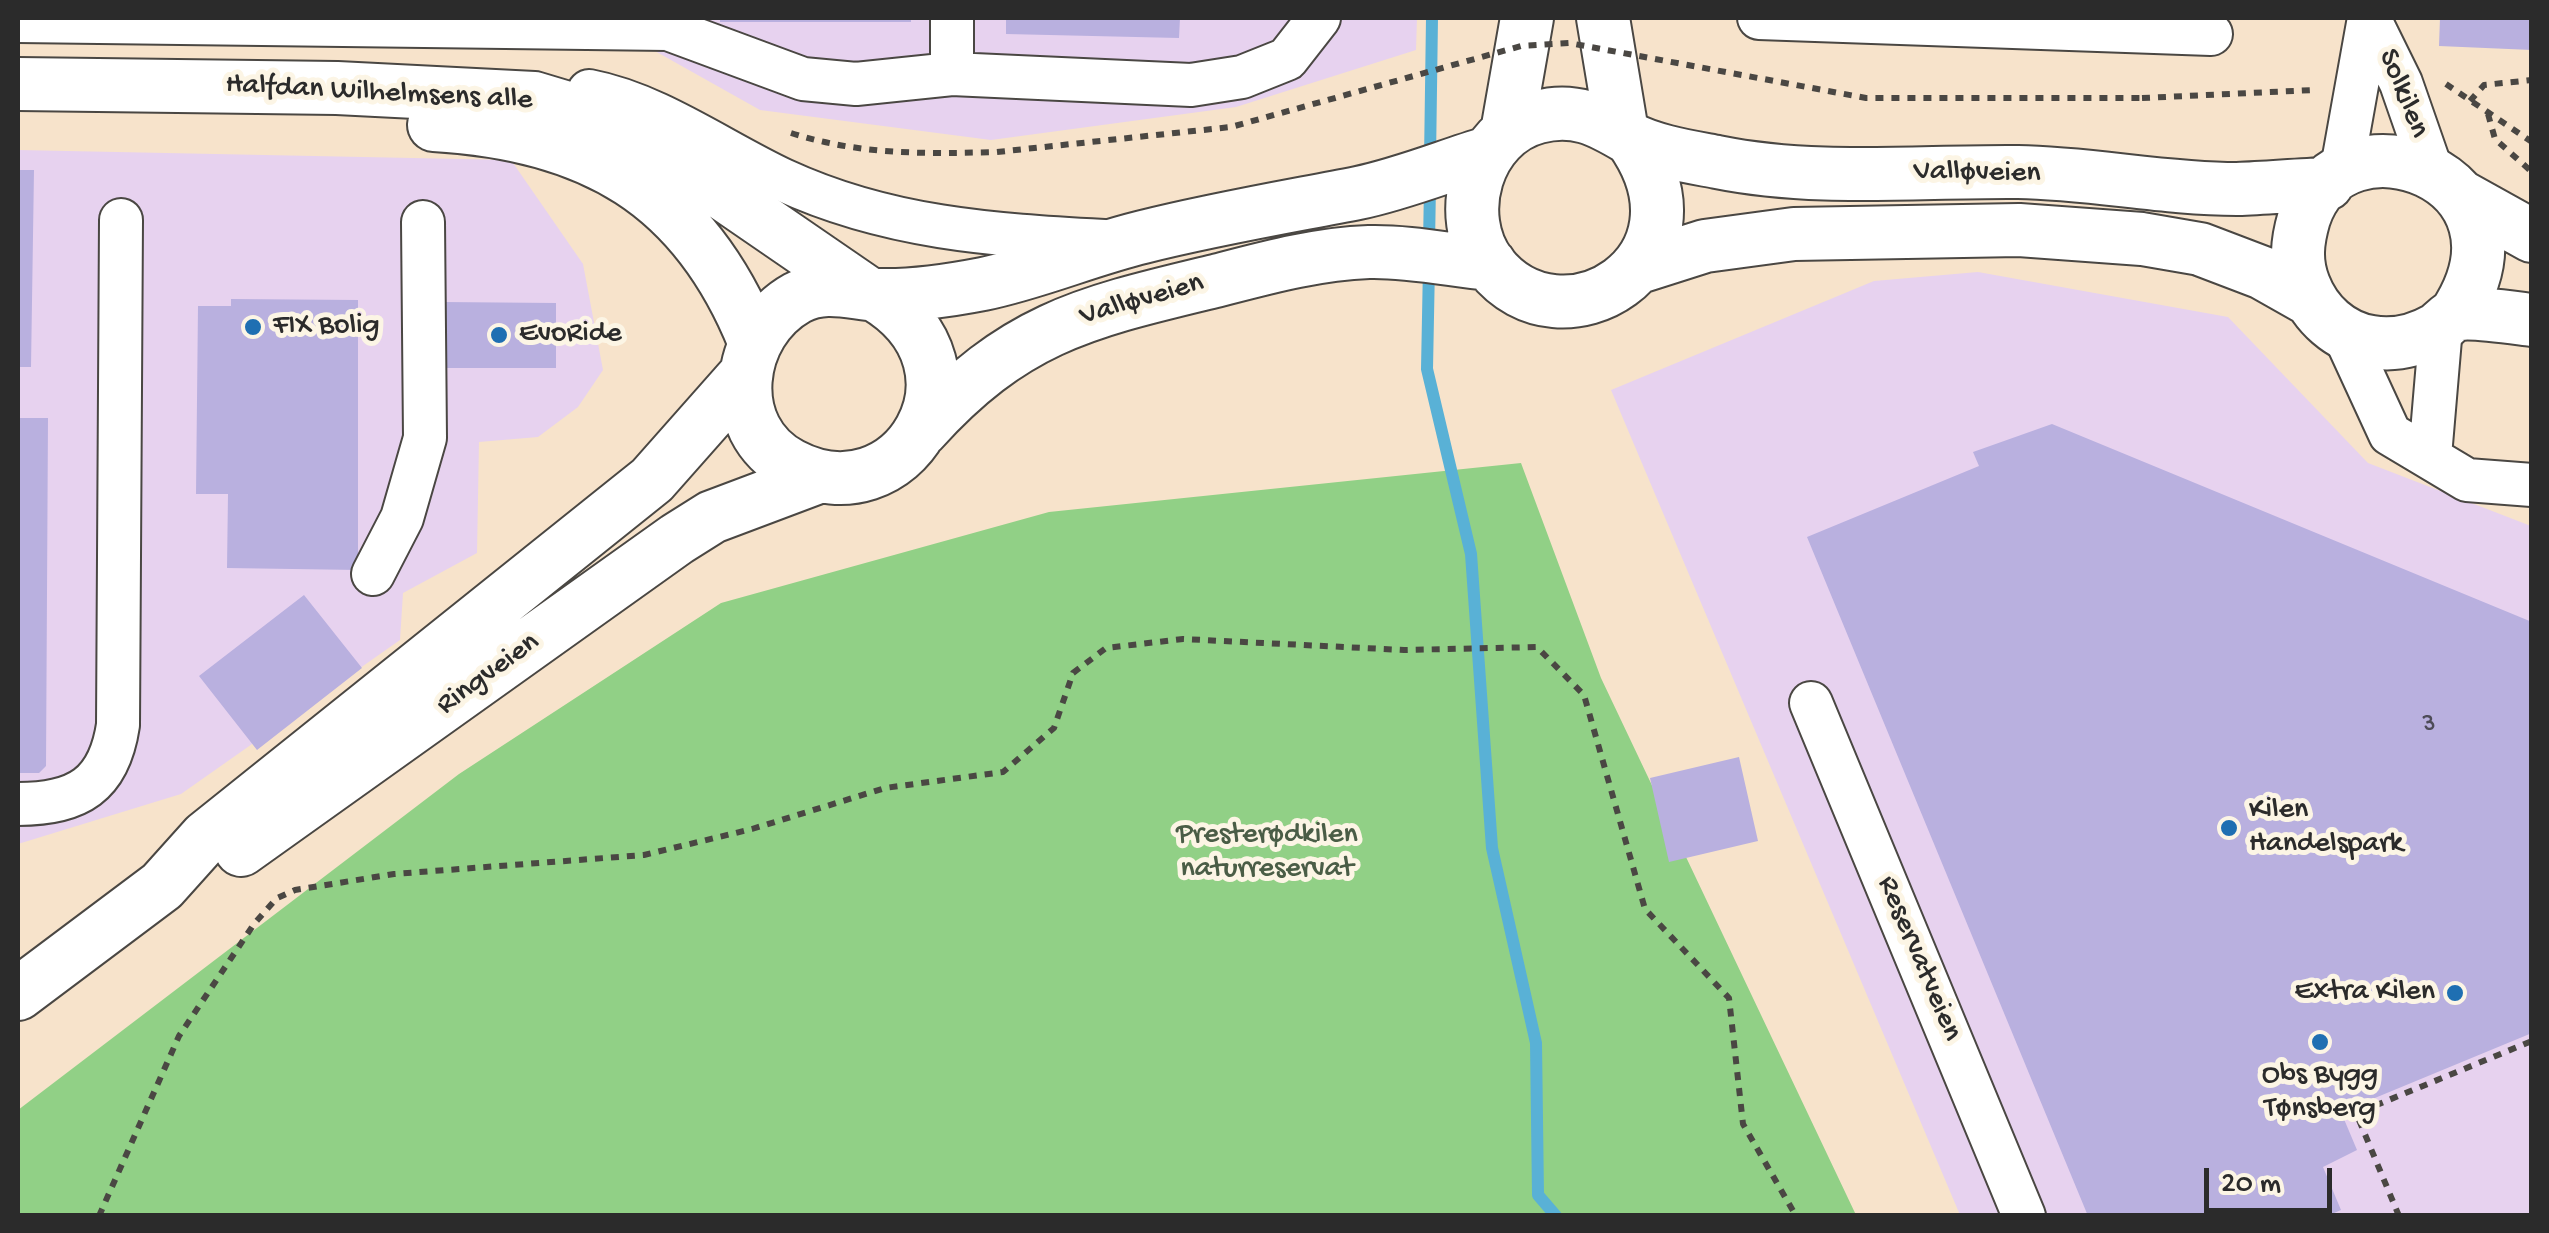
<!DOCTYPE html>
<meta charset="utf-8">
<style>
body{margin:0}
#map{position:relative;width:2549px;height:1233px;overflow:hidden;background:#f7e3cb;font-family:"Gochi Hand",sans-serif}
canvas{display:block}
.frame{position:absolute;inset:0;border:20px solid #2b2b2b;pointer-events:none}
.scale{position:absolute;left:2204px;top:1168px;width:128px;height:45px;box-sizing:border-box;border:5px solid #2b2b2b;border-top:0;padding-left:12px;font-size:30px;line-height:35px;white-space:nowrap;color:#2b2b2b;-webkit-text-stroke:8px #fcf5e5;paint-order:stroke}
</style>
<div id="map">
<canvas width="2549" height="1233"></canvas>
<div class="frame"></div>
<div class="scale">20 m</div>
</div>
<script>
const ctx = document.querySelector('canvas').getContext('2d');
ctx.lineJoin = 'round';
function paint(path, color) {
  ctx.fillStyle = color;
  ctx.fill(path, 'evenodd');
}
function stroke(path, color, width, dash) {
  ctx.strokeStyle = color;
  ctx.lineWidth = width;
  ctx.lineCap = dash ? 'butt' : 'round';
  ctx.setLineDash(dash || []);
  ctx.stroke(path);
}
function write(font, color, halo, rows, align = 'center') {
  ctx.font = font + ' "Gochi Hand",sans-serif';
  ctx.lineWidth = 10;
  ctx.setLineDash([]);
  ctx.textBaseline = 'middle';
  ctx.strokeStyle = halo;
  ctx.fillStyle = color;
  for (const [text, x, y, turn = 0] of rows) {
    ctx.save();
    ctx.translate(x, y);
    ctx.rotate((+turn || 0) * Math.PI / 180);
    ctx.textAlign = isNaN(turn) ? turn : align;
    if (halo) ctx.strokeText(text, 0, 0);
    ctx.fillText(text, 0, 0);
    ctx.restore();
  }
}
const built = new Path2D(`
 M18 18H1417L1416 50 1236 107 991 140 760 110 646 46Z
 M18 150 511 160 583 264 603 370 578 407 538 437 479 442 477 553 403 593 400 640 181 794 18 844Z
 M1978 272 2228 317 2368 463 2531 526V1215H1960L1611 390 1874 281Z`);
const green = new Path2D(`
 M1521 463 1601 678 1856 1215 18 1216V1110L459 774 721 603 1049 512Z`);
const stream = new Path2D(`
 M1430 160 1432 18
 M1429 245 1430 185
 M1429 265 1427 369 1471 554 1492 848 1536 1043 1538 1195 1556 1216`);
const building = new Path2D(`
 M720 18H911V22H720Z
 M1006 18H1180L1179 38 1006 34Z
 M2440 18H2532V50L2439 46Z
 M18 170H34L31 367H18Z
 M231 299 358 300V570L227 568 228 494H196L198 306H231Z
 M442 302 556 303V368H442Z
 M18 418H48L46 766 39 773H18Z
 M2052 424 2532 622V1033L2341 1112 2357 1150 2323 1167 2341 1210 2327 1216H2088L1807 537 1979 466 1973 452Z
 M304 595 362 668 257 750 199 676Z
 M1739 757 1758 841 1669 862 1650 778Z`);
const path = new Path2D(`
 M2446 84 2532 142
 M2142 98 2315 90
 M2470 101 2484 85 2532 80
 M2488 114 2495 139 2532 172
 M791 133C860 155 925 154 997 152
 M99 1216 179 1036 254 924 277 898 295 890 394 874 644 855 752 829 885 788 1003 772 1054 728 1073 673 1106 648 1183 639 1404 650 1537 647 1584 695 1645 909 1729 998 1743 1124 1796 1216
 M2399 1216 2359 1120 2362 1111 2532 1041`);
const minor = new Path2D(`
 M952 18V74
 M1759 18 2211 34
 M2369 18 2401 83 2432 172
 M18 21 668 29 803 79 856 84 952 74 1191 85 1242 77 1287 59 1319 18
 M589 91C657 104 721 151 783 180 887 228 992 235 1104 241
 M2341 174 2369 18
 M2343 332 2390 434 2467 480 2532 485
 M2430 456 2441 327
 M373 574 402 518 425 438 423 222
 M1811 703 2024 1216
 M18 804C78 804 109 785 118 725L121 220`);
const major = new Path2D(`
 M1603 18 1622 132
 M18 84 337 88 534 98 594 116 649 143 866 292
 M434 125C590 134 694 192 754 341
 M1507 132 1527 18
 M1631 139C1719 263 1561 356 1490 265 1453 216 1476 133 1538 117 1574 107 1599 120 1629 138 1652 151 1691 157 1717 162 1816 182 1917 171 2018 172 2091 173 2164 189 2237 189 2267 188 2297 185 2327 184
 M2460 196 2532 236
 M1639 267 1705 246 1794 234 2019 230 2142 239 2200 249 2263 273 2309 299
 M875 295C998 368 902 524 791 465 723 429 736 332 797 298 825 283 850 293 878 295 910 296 952 290 983 284 1037 273 1089 250 1143 237 1214 219 1286 207 1358 193 1402 184 1445 166 1488 153
 M2455 315C2546 176 2341 103 2304 218 2297 242 2295 262 2304 285 2315 314 2340 337 2371 342 2394 346 2416 341 2437 329 2442 326 2449 317 2455 315 2469 311 2515 318 2532 320
 M921 431C1016 326 1087 312 1219 280 1269 267 1317 254 1369 252 1409 251 1450 260 1490 264
 M241 850 677 539 712 517 821 476
 M18 994 162 886 206 837 652 480 744 376`);
const pathBridge = new Path2D(`
 M997 152 1231 127 1521 46 1569 43 1866 98H2142`);
const markers = [
 [253,327,10,"#1f6fb2"],
 [499,335,10,"#1f6fb2"],
 [2229,828,10,"#1f6fb2"],
 [2455,993,10,"#1f6fb2"],
 [2320,1042,10,"#1f6fb2"]
];
const numberNames = [
 ["3",2429,726]
];
const streetNames = [
 ["Halfdan Wilhelmsens alle",379,94,3],
 ["Solkilen",2402,94,68],
 ["Valløveien",1977,174,1],
 ["Valløveien",1142,301,-16],
 ["Ringveien",489,675,-36],
 ["Reservatveien",1918,959,67]
];
const poiNames = [
 ["FIX Bolig",273,327],
 ["EvoRide",519,335],
 ["Kilen",2249,811],
 ["Handelspark",2249,845],
 ["Extra Kilen",2435,993,"right"],
 ["Obs Bygg",2320,1076,"center"],
 ["Tønsberg",2320,1110,"center"]
];
const parkNames = [
 ["Presterødkilen",1267,836],
 ["naturreservat",1267,870]
];
paint(built, '#e7d2ef');
paint(green, '#91d086');
stroke(stream, '#59b1d6', 12);
paint(building, '#b9b0df');
stroke(minor, '#4a4743', 46);
stroke(major, '#4a4743', 56);
stroke(path, '#4a4743', 6, [8, 8]);
stroke(minor, '#fff', 42);
stroke(major, '#fff', 52);
stroke(pathBridge, '#4a4743', 6, [8, 8]);
for (const [x, y, r, color] of markers) {
  const dot = new Path2D();
  dot.arc(x, y, r, 0, 2 * Math.PI);
  ctx.fillStyle = color;
  ctx.fill(dot);
  stroke(dot, '#fcf5e5', 4);
}
write('25px', '#4e4c58', null, numberNames);
write('30px', '#2b2b2b', '#fcf5e5', streetNames);
write('30px', '#2b2b2b', '#fcf5e5', poiNames, 'left');
write('30px', '#4a5d46', '#fcf5e5', parkNames);
</script>
